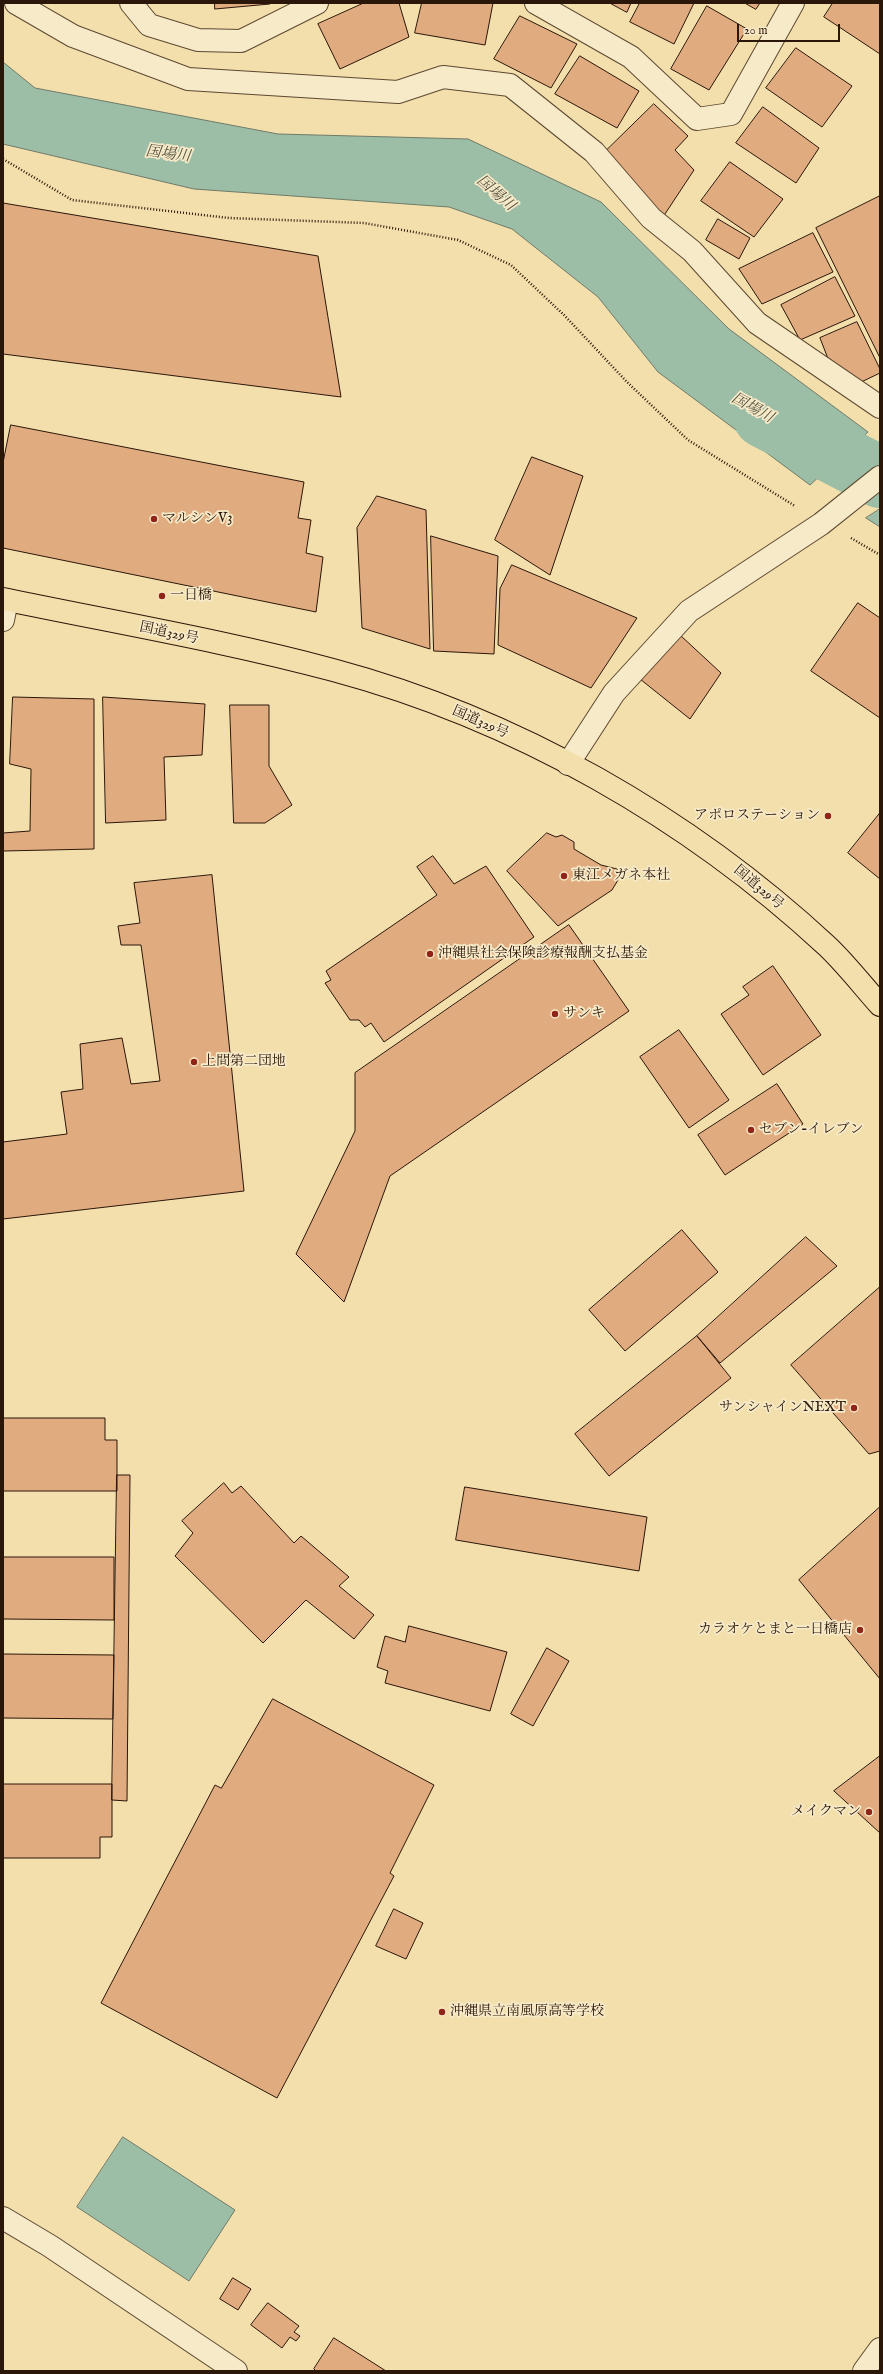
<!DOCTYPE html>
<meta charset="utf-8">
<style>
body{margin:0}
#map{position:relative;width:883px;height:2374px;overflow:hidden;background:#f2dfab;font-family:"IM FELL English",serif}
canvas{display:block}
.frame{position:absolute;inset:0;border:4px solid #2b160a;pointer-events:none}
.scale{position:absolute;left:737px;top:24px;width:103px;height:18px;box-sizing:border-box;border:2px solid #2b160a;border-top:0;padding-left:5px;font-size:12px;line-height:14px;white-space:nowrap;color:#2b160a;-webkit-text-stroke:3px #f7eac8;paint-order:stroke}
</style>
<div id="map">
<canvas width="883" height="2374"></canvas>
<div class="frame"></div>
<div class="scale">20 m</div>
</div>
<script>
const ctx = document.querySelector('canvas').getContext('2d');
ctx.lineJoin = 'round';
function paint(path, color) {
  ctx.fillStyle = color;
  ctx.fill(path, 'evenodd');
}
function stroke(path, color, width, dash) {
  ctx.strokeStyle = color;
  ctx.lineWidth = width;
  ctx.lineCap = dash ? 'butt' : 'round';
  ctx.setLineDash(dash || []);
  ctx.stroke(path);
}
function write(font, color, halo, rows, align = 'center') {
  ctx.font = font + ' "IM FELL English","Noto Serif JP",serif';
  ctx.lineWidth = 3.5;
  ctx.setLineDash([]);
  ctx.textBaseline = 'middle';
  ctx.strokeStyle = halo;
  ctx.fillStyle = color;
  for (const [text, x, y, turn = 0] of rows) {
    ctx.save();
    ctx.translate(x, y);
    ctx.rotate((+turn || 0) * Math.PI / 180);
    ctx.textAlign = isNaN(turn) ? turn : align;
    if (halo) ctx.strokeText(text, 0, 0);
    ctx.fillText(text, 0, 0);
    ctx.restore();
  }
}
const water = new Path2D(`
 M3 62 35 88 278 134 468 139 601 202 729 329 868 432 810 485 658 372 598 297 512 229 449 207 194 189 3 144Z
 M880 509V527L866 518Z
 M123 2137 235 2210 189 2281 77 2207Z`);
const river = new Path2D(`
 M764 417 880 477`);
const building = new Path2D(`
 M215 3H270V4L215 9Z
 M364 3H399L409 37 340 69 318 24Z
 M422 3H493L485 45 415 33Z
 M610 3H631L627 12Z
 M640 3H694L674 44 630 22Z
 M745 3H760L756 9Z
 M833 3H880V54L824 17Z
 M707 6 747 29 709 90 671 69Z
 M520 16 577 44 551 88 494 59Z
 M796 48 852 86 822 127 766 88Z
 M580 56 639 91 617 128 555 94Z
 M654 104 688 136 675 150 694 170 663 217 606 151Z
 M763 107 819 148 796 183 736 143Z
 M730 162 783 199 754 237 701 201Z
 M880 196V358L816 228Z
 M3 203 318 256 341 397 3 354Z
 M718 219 750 238 739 259 706 240Z
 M813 233 833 272 762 304 739 269Z
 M835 277 855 316 800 340 781 305Z
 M857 322 880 369V373L857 384 832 369 820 338Z
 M11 425 304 482 298 518 311 520 306 553 323 557 316 612 3 548V463Z
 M532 457 583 476 550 575 495 540Z
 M377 496 426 510 430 649 362 628 357 528Z
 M431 536 498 556 494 654 434 651Z
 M512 565 637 618 591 688 498 645 500 589Z
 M858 603 880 618V718L811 671Z
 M680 635 721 673 690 719 640 679Z
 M13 697 94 699V849L3 851V833L30 831 31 769 10 764Z
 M103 697 205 704 202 755 164 757 166 820 106 823Z
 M230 705H269V766L292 805 265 823H234Z
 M880 813V879L848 853Z
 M547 833 556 837 562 835 574 842V849L601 865 617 869 618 880 612 890 558 926 507 871Z
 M433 856 454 884 486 866 534 937 384 1042 371 1023 365 1027 359 1020H350L325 983 331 980 326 971 437 895 417 867Z
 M212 875 244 1191 3 1219V1142L67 1134 61 1092 83 1089 80 1044 122 1038 131 1084 160 1081 141 945H121L118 926 140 923 134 883Z
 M569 925 629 1011 390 1176 344 1302 296 1254 355 1131V1073Z
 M773 966 821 1035 763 1075 721 1014 749 995 743 987Z
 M679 1030 729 1100 689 1128 640 1057Z
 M777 1084 803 1124 725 1175 698 1135Z
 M682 1230 718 1272 625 1351 589 1310Z
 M806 1237 837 1266 720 1363 697 1336Z
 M880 1287V1451L869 1454 791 1365Z
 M697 1336 731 1378 609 1476 575 1434Z
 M3 1418H105V1440H117V1491H3Z
 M117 1475H130L127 1801 112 1800Z
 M224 1483 232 1493 241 1486 294 1543 301 1536 349 1577 339 1586 374 1615 354 1639 306 1600 263 1643 175 1556 193 1533 182 1521Z
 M465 1487 647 1517 639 1571 456 1540Z
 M880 1507V1679L799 1580Z
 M3 1557H114V1620L3 1619Z
 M409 1626 507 1652 490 1711 385 1683 388 1671 377 1667 385 1636 405 1642Z
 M547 1648 569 1661 533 1726 511 1714Z
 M3 1654 114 1655 113 1719 3 1718Z
 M273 1699 434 1785 390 1873 394 1876 277 2098 101 2003 215 1785 221 1788Z
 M880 1756V1833L834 1791Z
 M3 1784H112V1837H100V1858H3Z
 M394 1909 423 1923 406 1959 376 1946Z
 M233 2278 251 2289 238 2310 220 2299Z
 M268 2303 299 2326 294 2332 300 2336 296 2341 290 2337 282 2348 251 2325Z
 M334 2338 386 2371H316L314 2369Z`);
const path = new Path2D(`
 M3 159 72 200 229 218 364 223 458 240 511 265 565 316 627 382 688 440 795 506
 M851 538 880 555`);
const minor = new Path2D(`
 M16 3 73 36 188 79 398 92 443 77 510 85 594 152 651 218 692 251 757 323 880 407
 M131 3 149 25 198 40 241 41 317 3
 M536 3 631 57 697 119 731 114 793 3
 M3 620 7 600
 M568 764 614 693 689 611 821 524 880 477
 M3 2218 50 2246 236 2371
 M864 2371 880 2349`);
const highway = new Path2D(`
 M3 599C113 622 225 641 333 670 516 719 689 818 827 946 846 964 863 986 880 1005`);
const markers = [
 [154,519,4,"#8f2418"],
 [162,596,4,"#8f2418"],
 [828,816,4,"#8f2418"],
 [564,876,4,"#8f2418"],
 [430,954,4,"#8f2418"],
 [555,1014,4,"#8f2418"],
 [194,1062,4,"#8f2418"],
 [751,1130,4,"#8f2418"],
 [854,1408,4,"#8f2418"],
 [860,1630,4,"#8f2418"],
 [869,1812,4,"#8f2418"],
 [442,2012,4,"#8f2418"]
];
const poiNames = [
 ["マルシンV3",162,519],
 ["一日橋",170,596],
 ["アポロステーション",820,816,"right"],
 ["東江メガネ本社",572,876],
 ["沖縄県社会保険診療報酬支払基金",438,954],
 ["サンキ",563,1014],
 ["上間第二団地",202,1062],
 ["セブン-イレブン",759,1130],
 ["サンシャインNEXT",846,1408,"right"],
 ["カラオケとまと一日橋店",852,1630,"right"],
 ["メイクマン",861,1812,"right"],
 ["沖縄県立南風原高等学校",450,2012]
];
const streetNames = [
 ["国道329号",169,634,12],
 ["国道329号",480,723,24],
 ["国道329号",758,888,40]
];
const waterNames = [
 ["国場川",168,155,7],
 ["国場川",495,194,41],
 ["国場川",752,409,29]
];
paint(water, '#9cbda6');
stroke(water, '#6f7a68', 1);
stroke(river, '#9cbda6', 62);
paint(building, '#e0ab7f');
stroke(building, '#2b160a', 1);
stroke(minor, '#5d4832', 24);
stroke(highway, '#2b160a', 24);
stroke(path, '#2b160a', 2.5, [1, 2]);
stroke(minor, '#f7eac8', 22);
stroke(highway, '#f2dfab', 22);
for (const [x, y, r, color] of markers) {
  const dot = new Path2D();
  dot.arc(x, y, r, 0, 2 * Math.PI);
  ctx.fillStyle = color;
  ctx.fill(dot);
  stroke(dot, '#f7eac8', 1.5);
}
write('14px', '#2b160a', '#f7eac8', poiNames, 'left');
write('14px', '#2b160a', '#f7eac8', streetNames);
write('italic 15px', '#535041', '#f7eac8', waterNames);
</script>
